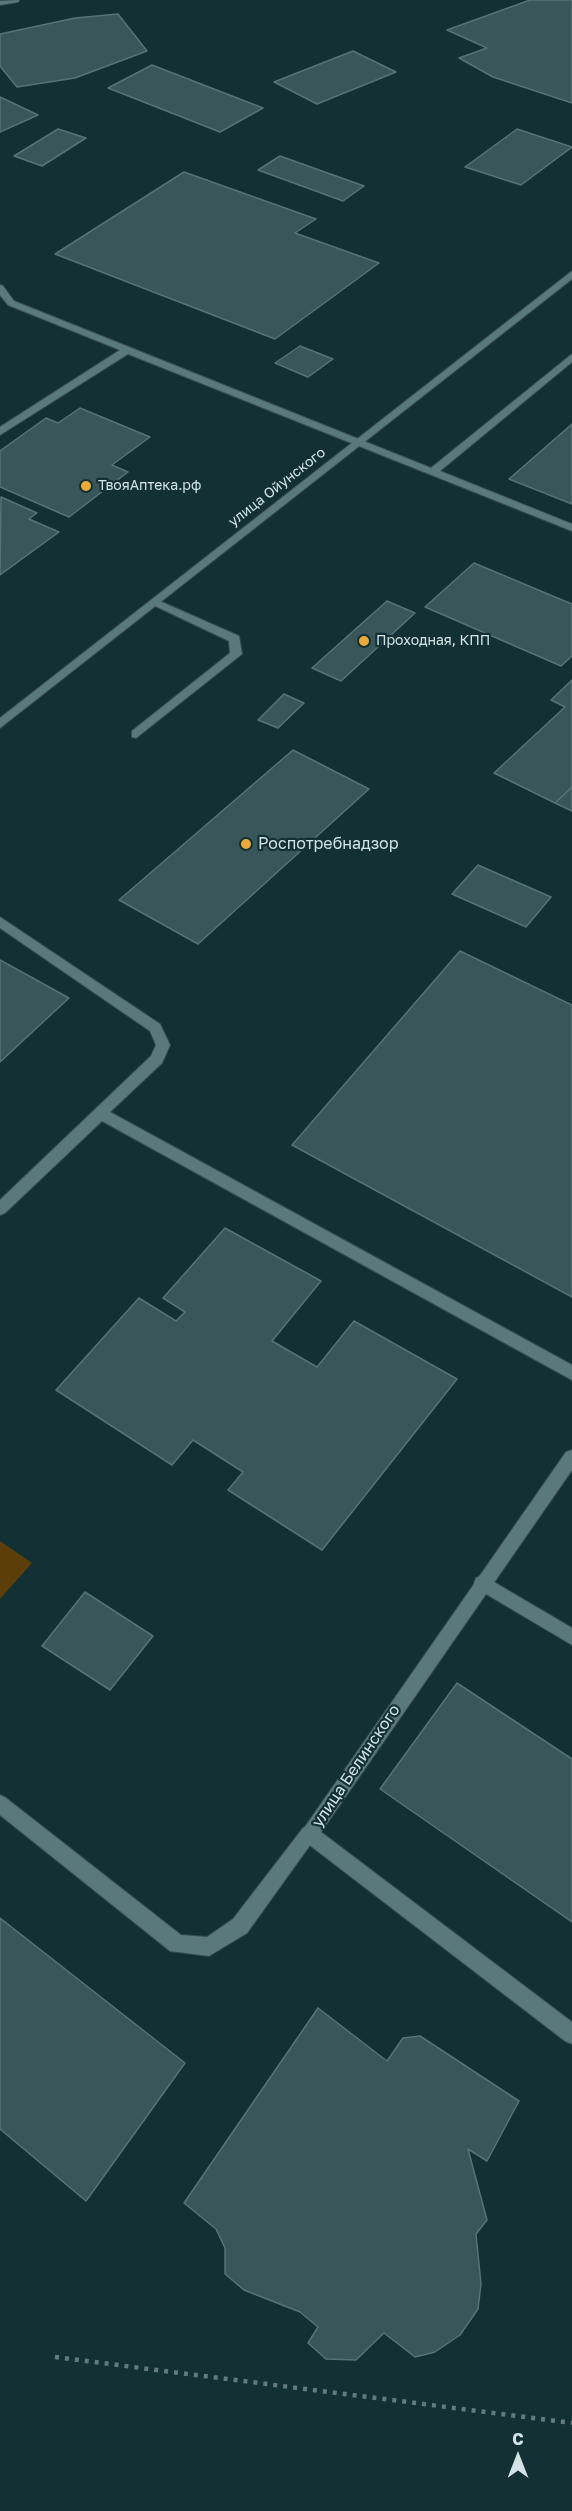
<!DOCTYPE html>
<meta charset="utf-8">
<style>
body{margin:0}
#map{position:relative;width:572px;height:2511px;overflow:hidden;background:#133034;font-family:"Golos Text",sans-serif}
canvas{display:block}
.north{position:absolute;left:488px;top:2427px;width:60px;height:60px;-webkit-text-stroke:4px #133034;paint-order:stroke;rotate:0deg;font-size:16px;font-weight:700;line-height:24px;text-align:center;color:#d2e3e5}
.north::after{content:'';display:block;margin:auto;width:21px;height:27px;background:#d2e3e5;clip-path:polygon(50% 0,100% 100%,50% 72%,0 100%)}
</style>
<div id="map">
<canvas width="572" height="2511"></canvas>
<div class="north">С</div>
</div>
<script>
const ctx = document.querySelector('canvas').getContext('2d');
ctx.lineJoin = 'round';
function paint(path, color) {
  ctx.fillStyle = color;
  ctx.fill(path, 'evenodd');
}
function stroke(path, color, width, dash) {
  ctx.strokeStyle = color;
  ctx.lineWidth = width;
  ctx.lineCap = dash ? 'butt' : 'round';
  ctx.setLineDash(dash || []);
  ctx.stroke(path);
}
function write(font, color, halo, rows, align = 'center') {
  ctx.font = font + ' "Golos Text",sans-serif';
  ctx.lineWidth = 4.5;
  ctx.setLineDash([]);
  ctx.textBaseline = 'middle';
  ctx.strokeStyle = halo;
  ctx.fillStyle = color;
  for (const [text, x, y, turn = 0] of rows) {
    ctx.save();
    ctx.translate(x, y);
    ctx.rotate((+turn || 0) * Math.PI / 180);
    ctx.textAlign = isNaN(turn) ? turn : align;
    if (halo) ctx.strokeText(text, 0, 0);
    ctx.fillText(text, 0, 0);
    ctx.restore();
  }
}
const green = new Path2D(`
 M0 1541 32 1563 0 1599Z`);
const building = new Path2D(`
 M530 0H572V103L493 77 459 58 487 48 447 30Z
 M118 14 147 51 75 78 17 87 0 66V34L75 18Z
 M353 51 396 72 317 104 274 82Z
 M152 65 263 108 220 132 108 88Z
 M0 97 38 115 0 132Z
 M58 129 86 138 42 166 14 156Z
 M517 129 572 147 521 185 465 167Z
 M280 156 364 186 343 201 258 170Z
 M184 172 316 219 295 233 379 263 275 339 55 254Z
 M300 346 333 359 308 377 275 363Z
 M80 408 150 437 112 465 128 472 69 517 0 487V451L46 418 58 423Z
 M572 424V504L509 479Z
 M1 497 37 513 29 519 59 532 0 575Z
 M474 563 572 604V656L561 666 425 607Z
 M387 601 415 613 341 681 312 668Z
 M572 680V787L555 803 494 773 565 707 551 700Z
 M284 694 304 703 278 728 258 720Z
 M293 750 369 789 198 944 119 900Z
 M572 787V811L555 803Z
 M478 865 551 897 526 927 452 894Z
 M460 951 572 1005V1297L292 1145Z
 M0 960 69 998 0 1062Z
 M225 1228 321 1281 272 1341 317 1367 354 1321 457 1379 322 1550 228 1490 243 1472 193 1440 172 1465 56 1390 139 1298 176 1321 185 1312 163 1298Z
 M85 1592 153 1636 110 1690 42 1646Z
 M457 1683 572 1759V1922L380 1789Z
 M0 1918 185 2063 86 2201 0 2129Z
 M318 2008 387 2061 403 2038 420 2036 519 2101 487 2161 468 2149 487 2220 476 2234 481 2284 478 2309 460 2335 435 2352 415 2357 384 2333 356 2360 326 2359 308 2343 318 2327 300 2312 244 2290 225 2274V2248L216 2229 184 2203Z`);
const path = new Path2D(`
 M55 2357 572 2423`);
const lane = new Path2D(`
 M0 285 3 286 14 301 431 468 572 354V362L440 471 572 524V531L128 354 0 435V427L120 350 8 305 0 295Z
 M155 599 239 636 242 654 136 738 132 737V731L230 653 229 641 151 604 149 602Z
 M0 917 160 1024 170 1045 162 1063 110 1112 572 1365V1380L102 1121 5 1213 0 1215V1200L151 1056 156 1045 150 1031 0 928Z
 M482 1575 572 1628V1645L476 1588 474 1583 476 1578Z
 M0 1795 6 1798 181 1935 207 1937 233 1919 303 1828 309 1825 315 1828 318 1834 247 1933 209 1956 170 1951 0 1815Z`);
const street = new Path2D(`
 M19 0 18 2 0 5V1Z
 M572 1450V1470L321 1832 572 2022V2044L565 2041 303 1840 300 1834 566 1452Z`);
const secondary = new Path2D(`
 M572 271V279L0 728V718Z`);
const markers = [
 [86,486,6,"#ebaa39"],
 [364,641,6,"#ebaa39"],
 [246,844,6,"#ebaa39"]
];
const farPoinames = [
 ["ТвояАптека.рф",98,486],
 ["Проходная, КПП",376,641]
];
const farStreetnames = [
 ["улица Ойунского",277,487,-38]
];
const poiNames = [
 ["Роспотребнадзор",258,844]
];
const streetNames = [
 ["улица Белинского",356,1766,-56]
];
paint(green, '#5c3f08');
paint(building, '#39565b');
stroke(building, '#557478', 1.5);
stroke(lane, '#374d50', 2);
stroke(street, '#374d50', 2);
stroke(secondary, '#374d50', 2);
stroke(path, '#637b7e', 4.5, [4, 6]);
paint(lane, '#5a797d');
paint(street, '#5a797d');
paint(secondary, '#5a797d');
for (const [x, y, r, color] of markers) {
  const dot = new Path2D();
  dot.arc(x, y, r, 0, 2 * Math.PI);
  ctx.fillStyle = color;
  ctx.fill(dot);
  stroke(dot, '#133034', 2);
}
write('14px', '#d2e3e5', '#133034', farPoinames, 'left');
write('14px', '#d2e3e5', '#133034', farStreetnames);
write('16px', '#d2e3e5', '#133034', poiNames, 'left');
write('16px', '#d2e3e5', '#133034', streetNames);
</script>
